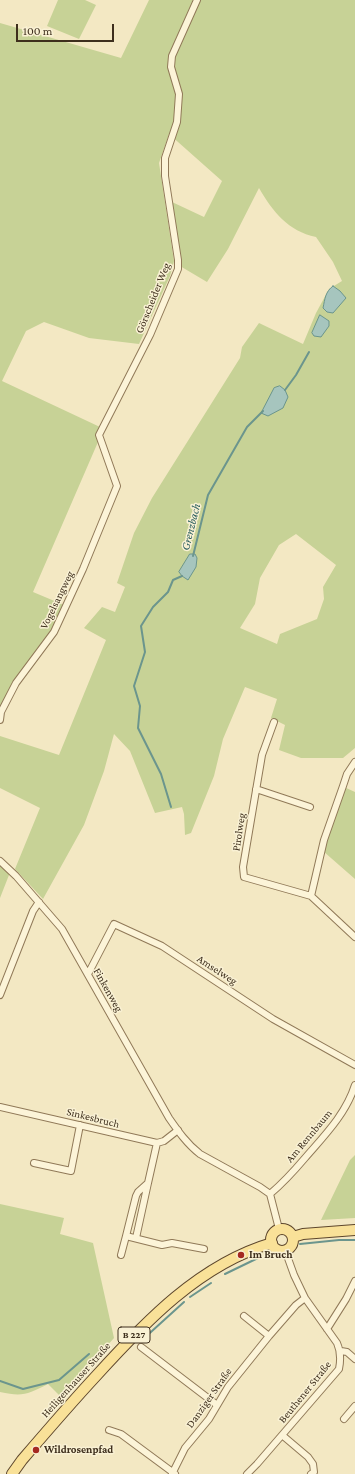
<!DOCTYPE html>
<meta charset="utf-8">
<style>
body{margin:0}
#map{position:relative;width:355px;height:1474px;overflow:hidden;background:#f3e8c3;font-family:"Crimson Pro",serif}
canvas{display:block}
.scale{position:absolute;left:16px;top:24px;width:98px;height:18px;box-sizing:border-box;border:2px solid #3e2f1d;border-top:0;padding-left:5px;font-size:12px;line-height:14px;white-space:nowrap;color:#3e2f1d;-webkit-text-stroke:3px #f9f1d4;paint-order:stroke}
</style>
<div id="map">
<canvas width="355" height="1474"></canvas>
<div class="scale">100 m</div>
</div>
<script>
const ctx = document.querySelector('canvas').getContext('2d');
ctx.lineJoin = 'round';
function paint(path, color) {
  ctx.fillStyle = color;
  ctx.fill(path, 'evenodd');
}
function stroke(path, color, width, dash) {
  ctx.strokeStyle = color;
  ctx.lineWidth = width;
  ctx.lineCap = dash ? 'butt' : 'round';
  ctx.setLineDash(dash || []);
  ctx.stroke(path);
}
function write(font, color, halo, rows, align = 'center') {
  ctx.font = font + ' "Crimson Pro",serif';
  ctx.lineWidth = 3;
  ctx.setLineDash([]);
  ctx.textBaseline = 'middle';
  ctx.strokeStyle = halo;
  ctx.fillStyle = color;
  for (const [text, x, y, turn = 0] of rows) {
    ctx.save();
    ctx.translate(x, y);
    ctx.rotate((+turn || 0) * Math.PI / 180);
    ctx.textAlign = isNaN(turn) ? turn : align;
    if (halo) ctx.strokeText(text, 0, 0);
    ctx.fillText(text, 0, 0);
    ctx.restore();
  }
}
const green = new Path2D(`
 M58 0H85L96 5 79 39 47 26Z
 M149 0H355V748L343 758H301L279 750 285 725 271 718 277 699 245 687 223 739 214 776 191 833 185 835 184 814 182 807 155 813 130 751 114 734 104 771 84 825 43 899 15 869 40 808 0 788V736L59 755 106 640 84 628 102 607 115 612 125 587 117 583 134 533 152 498 240 358 242 347 259 323 303 344 316 313 329 289 342 281 333 262 316 237C288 231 273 212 259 188L228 249 207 282 180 266 172 202 204 217 222 181 169 134 159 163 174 261 170 276 139 344 89 338 44 322 26 331 2 381 100 427 98 442 33 592 64 605 52 631 14 680 0 708V23L121 58ZM296 534 336 565 323 587 324 599 317 619 280 634 277 644 240 628 255 604 260 578 279 545Z
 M344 787 355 792V879L323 851Z
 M0 865 9 873V875L0 898Z
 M355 1155V1218L321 1220 350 1160Z
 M0 1204 64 1218 60 1234 93 1243 114 1338 61 1397 48 1384C28 1394 23 1397 0 1392Z`);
const water = new Path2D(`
 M333 286 340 291 346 298 333 313 327 312 323 308C325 299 325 292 333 286Z
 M320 315 329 321V326L321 337 314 336 312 333Z
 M280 386 285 390 288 397 283 408 268 416 261 413 274 388Z
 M190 554H195L197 558 196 567 188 580 182 576 179 572Z`);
const stream = new Path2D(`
 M285 390 296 375 309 352
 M193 556 208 495 247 427 263 411
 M171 807 161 774 138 728 140 706 134 686 145 652 141 626 153 607 168 592 173 580 182 576
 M300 1244 339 1240H355
 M225 1274 258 1258
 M190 1297 211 1283
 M141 1341 184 1302
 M0 1381 23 1389 59 1380 89 1354`);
const street = new Path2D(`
 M0 720 1 712 16 683 54 632 83 569 117 486 99 435 150 335 178 269V260L165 176V158L177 122 179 94 171 67 172 56 197 0
 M274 722 262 755 243 867 244 877 311 896 355 937
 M256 789 310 807
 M0 861 16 876 62 929 169 1118C178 1131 187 1144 200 1154L260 1187 270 1194 279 1229
 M311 896 324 840 343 786 347 774 355 762
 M88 974 114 924 162 946 273 1019 355 1065
 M0 995 33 911 39 902
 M0 1107 157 1143 164 1141 178 1130
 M157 1143 148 1183 138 1192 136 1196 126 1236 162 1245 172 1243 204 1249
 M34 1163 71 1171 80 1125
 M270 1194C283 1183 294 1171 305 1158 324 1136 346 1114 355 1085
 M136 1238 148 1183
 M121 1255 126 1236
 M244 1316 269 1336
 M327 1329 346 1299 355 1281
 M141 1347 217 1405
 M341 1351 347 1352 355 1359
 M344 1419 355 1406
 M109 1430 121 1434 175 1474
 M282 1435 308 1457 313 1464 314 1472 311 1474
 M172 1474 185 1448 209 1419 228 1387 269 1336 296 1305 305 1298
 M247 1474 257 1464 339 1369C341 1359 341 1352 337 1343L305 1298 294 1275 285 1250`);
const primary = new Path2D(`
 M271 1240a11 11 0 1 1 22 0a11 11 0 1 1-22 0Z
 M293 1237 303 1234 355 1230
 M12 1474 22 1460C46 1432 71 1403 96 1376 145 1322 200 1264 272 1243`);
const markers = [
 [241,1255,4,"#a52921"],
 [36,1450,4,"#a52921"]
];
const shields = [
 [134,1335,32]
];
const shieldNames = [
 ["B 227",134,1335]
];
const streetNames = [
 ["Görscheider Weg",153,298,-68],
 ["Vogelsangweg",57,600,-64],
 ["Pirolweg",239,832,-81],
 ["Amselweg",217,970,33],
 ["Finkenweg",108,990,61],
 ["Sinkesbruch",93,1118,14],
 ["Am Rennbaum",309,1136,-50],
 ["Heiligenhauser Straße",76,1380,-48],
 ["Beuthener Straße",305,1392,-51],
 ["Danziger Straße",209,1398,-55]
];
const poiNames = [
 ["Im Bruch",249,1255],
 ["Wildrosenpfad",44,1450]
];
const waterNames = [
 ["Grenzbach",191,527,-76]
];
paint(green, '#c7d296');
paint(water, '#a6c5be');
stroke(water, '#6b958d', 1);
stroke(stream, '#6b958d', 2);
stroke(street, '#907958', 8);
stroke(primary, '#5d462c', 12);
stroke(street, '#fcf4d8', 6);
stroke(primary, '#f9e198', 10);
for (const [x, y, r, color] of markers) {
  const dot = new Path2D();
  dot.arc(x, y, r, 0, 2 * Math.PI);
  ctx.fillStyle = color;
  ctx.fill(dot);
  stroke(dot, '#f9f1d4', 1.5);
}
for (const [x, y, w] of shields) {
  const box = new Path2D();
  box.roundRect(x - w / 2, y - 8, w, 16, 3);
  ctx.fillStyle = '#f9f1d4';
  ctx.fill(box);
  stroke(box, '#3e2f1d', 1);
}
write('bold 10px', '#3e2f1d', null, shieldNames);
write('11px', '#3e2f1d', '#f9f1d4', streetNames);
write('bold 11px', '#3e2f1d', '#f9f1d4', poiNames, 'left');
write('italic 12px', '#2b5f5f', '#f9f1d4', waterNames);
</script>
